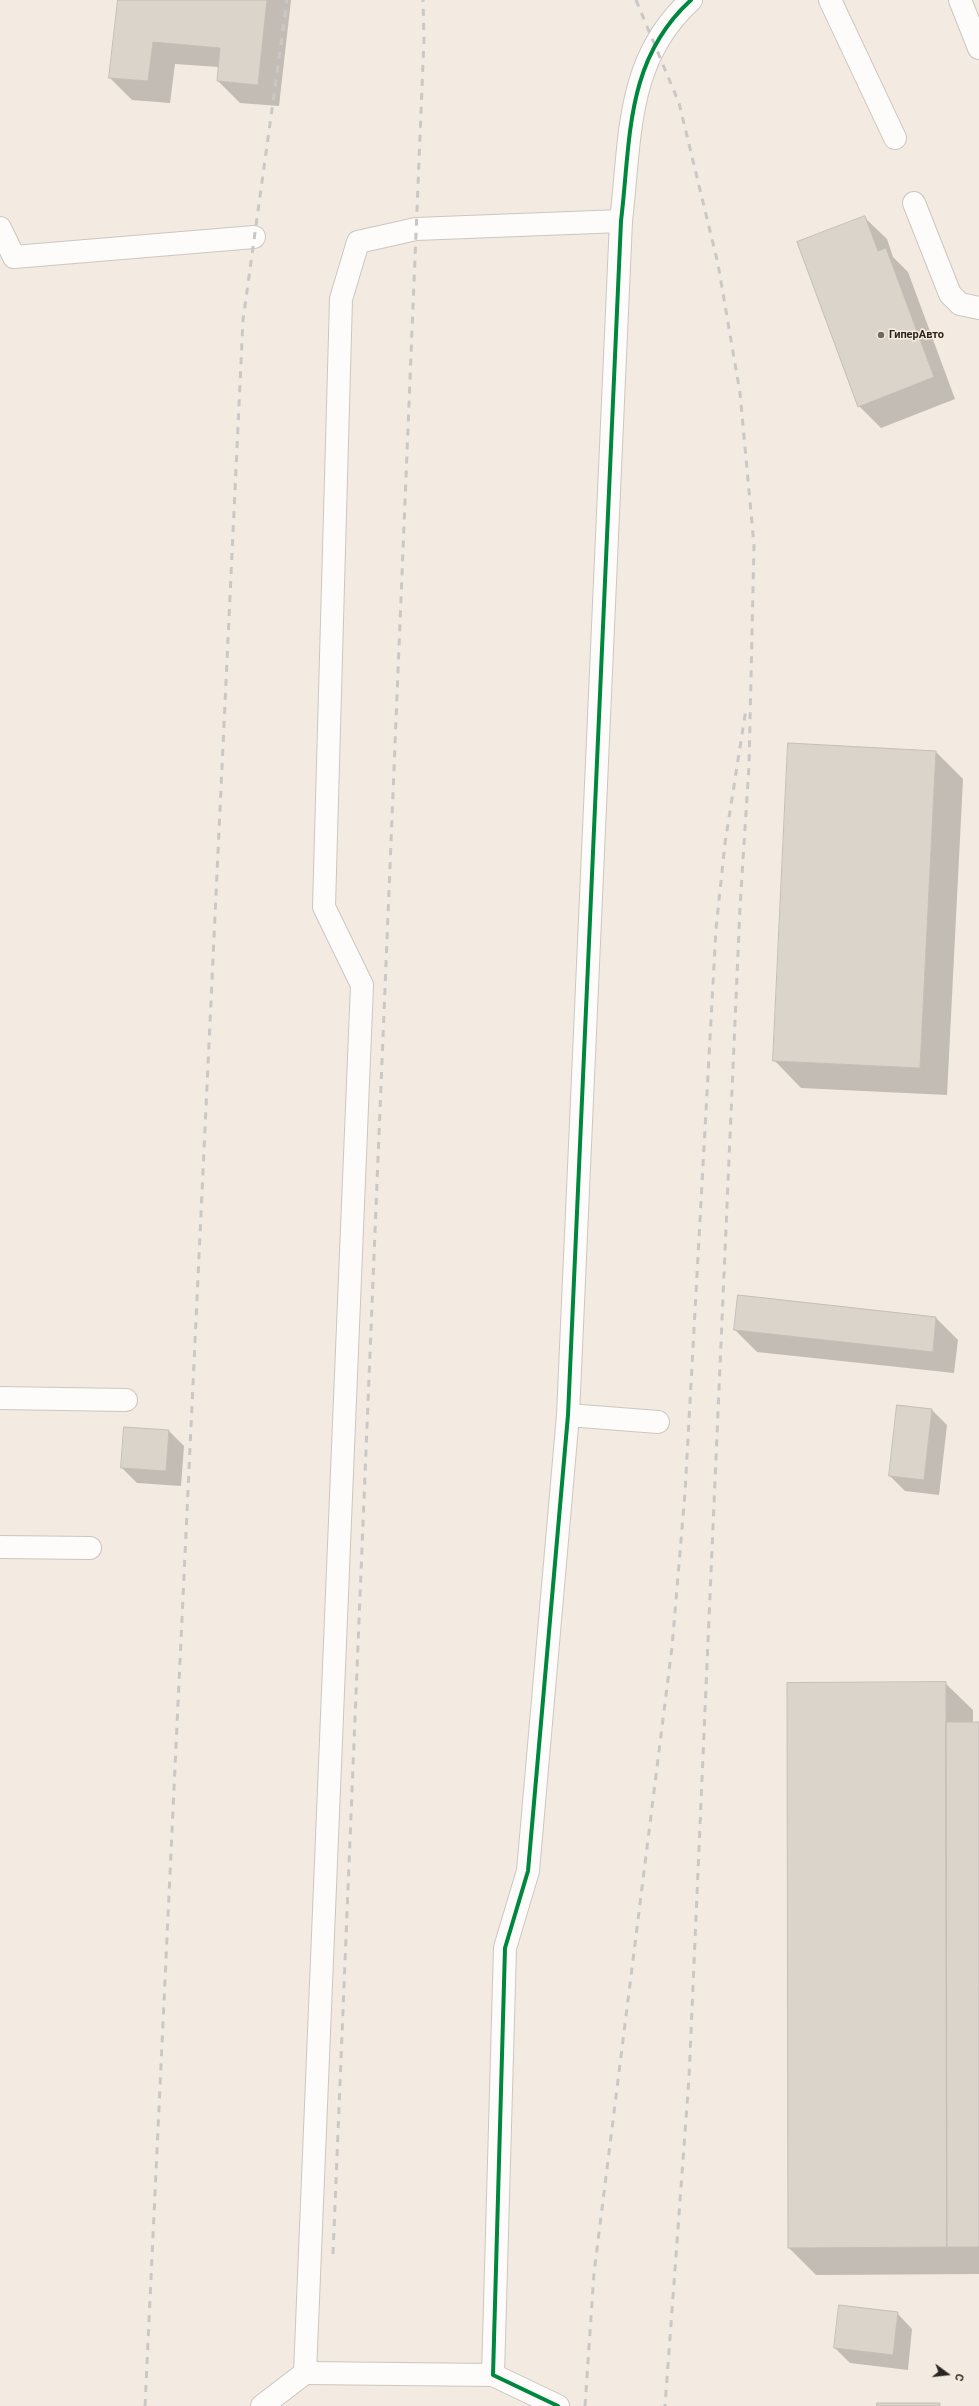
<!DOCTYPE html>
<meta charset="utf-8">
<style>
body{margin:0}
#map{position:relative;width:979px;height:2406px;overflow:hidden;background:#f3ebe2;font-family:Roboto,sans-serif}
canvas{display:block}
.north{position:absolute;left:927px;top:2354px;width:40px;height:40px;-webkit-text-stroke:3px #f9ecdc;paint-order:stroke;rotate:105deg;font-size:11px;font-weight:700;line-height:16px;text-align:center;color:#2a2520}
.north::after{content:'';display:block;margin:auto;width:14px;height:18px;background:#2a2520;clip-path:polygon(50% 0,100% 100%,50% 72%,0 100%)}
</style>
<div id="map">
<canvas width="979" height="2406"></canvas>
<div class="north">С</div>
</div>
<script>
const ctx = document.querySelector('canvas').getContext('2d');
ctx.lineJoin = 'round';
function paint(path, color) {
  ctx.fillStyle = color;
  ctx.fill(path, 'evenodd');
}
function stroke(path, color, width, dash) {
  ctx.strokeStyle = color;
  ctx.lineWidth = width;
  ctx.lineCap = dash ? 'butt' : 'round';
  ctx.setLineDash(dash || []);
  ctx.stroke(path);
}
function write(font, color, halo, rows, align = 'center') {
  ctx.font = font + ' Roboto,sans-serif';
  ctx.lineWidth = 3;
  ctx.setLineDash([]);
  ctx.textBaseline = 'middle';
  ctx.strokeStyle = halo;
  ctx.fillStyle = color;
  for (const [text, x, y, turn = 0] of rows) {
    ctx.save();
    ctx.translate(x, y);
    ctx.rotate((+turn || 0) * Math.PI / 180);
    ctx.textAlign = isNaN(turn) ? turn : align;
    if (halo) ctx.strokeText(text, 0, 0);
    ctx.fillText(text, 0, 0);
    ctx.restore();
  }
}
const shadow = new Path2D(`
 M119 0H291L279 106 240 103 218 81 219 67 175 64 170 103 132 100 110 78Z
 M865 218 887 239 893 257 908 272 955 399 881 428 859 406Z
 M936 752 963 779 947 1095 801 1088 774 1060Z
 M739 1297 936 1318 958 1340 954 1373 757 1352 735 1330Z
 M932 1410 947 1425 939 1495 905 1491 890 1476Z
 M169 1431 184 1446 181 1486 137 1483 122 1468Z
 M945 1683 973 1710V1723H979V2274L816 2275 789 2248Z
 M897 2313 912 2329 908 2370 850 2363 835 2348Z`);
const building = new Path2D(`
 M118 0H267L258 85 217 81 220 48 153 42 148 81 109 78Z
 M865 216 878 251 886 248 934 377 858 407 797 242Z
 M788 743 936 751 920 1068 773 1061Z
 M738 1295 936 1317 933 1352 734 1330Z
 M897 1405 932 1409 924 1480 889 1476Z
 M124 1427 169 1430 166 1471 121 1468Z
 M946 1682 947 2247 788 2248 787 1683Z
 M946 1722H979V2247H947Z
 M839 2305 898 2312 893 2355 834 2348Z
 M877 2403H940V2406H877Z`);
const service = new Path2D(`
 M830 0 895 138
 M914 203 950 294 960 304 979 308
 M0 228 14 257 254 237
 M0 1398 126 1400
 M0 1547 90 1548
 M262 2406 305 2373 362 985 324 907 341 299 358 242 416 229 621 221`);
const minor = new Path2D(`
 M568 1415 658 1422
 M305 2373 493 2375
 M558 2406 493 2375 505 1948 528 1871 568 1415 621 221C631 138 625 60 691 0`);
const primary = new Path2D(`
 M960 0 979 48`);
const rail = new Path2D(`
 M636 0 679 103 718 264 740 393 754 545 749 766 740 907 689 2078 665 2406
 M333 2254 424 39 423 0
 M145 2406 243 320 287 0
 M585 2406 594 2273 672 1647 685 1493 716 929 725 843 746 709`);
const cycleway = new Path2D(`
 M558 2406 493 2375 505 1948 528 1871 568 1415 621 221C631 138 625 60 691 0`);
const markers = [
 [881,335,4,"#706a64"]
];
const poiNames = [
 ["ГиперАвто",889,335]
];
paint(shadow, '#0003');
paint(building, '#dbd4cb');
stroke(building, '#c4beb8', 1);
stroke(service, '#ccc6bf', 24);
stroke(minor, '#ccc6bf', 24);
stroke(primary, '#ccc6bf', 24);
stroke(service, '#fdfcfb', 22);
stroke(minor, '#fdfcfb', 22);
stroke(primary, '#fdfcfb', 22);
stroke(rail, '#cac8c6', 3, [7, 7]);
stroke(cycleway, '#00873e', 4);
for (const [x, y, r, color] of markers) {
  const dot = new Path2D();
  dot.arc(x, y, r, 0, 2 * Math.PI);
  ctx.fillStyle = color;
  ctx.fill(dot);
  stroke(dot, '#f9ecdc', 1.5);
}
write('bold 11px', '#2a2520', '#f9ecdc', poiNames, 'left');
</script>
